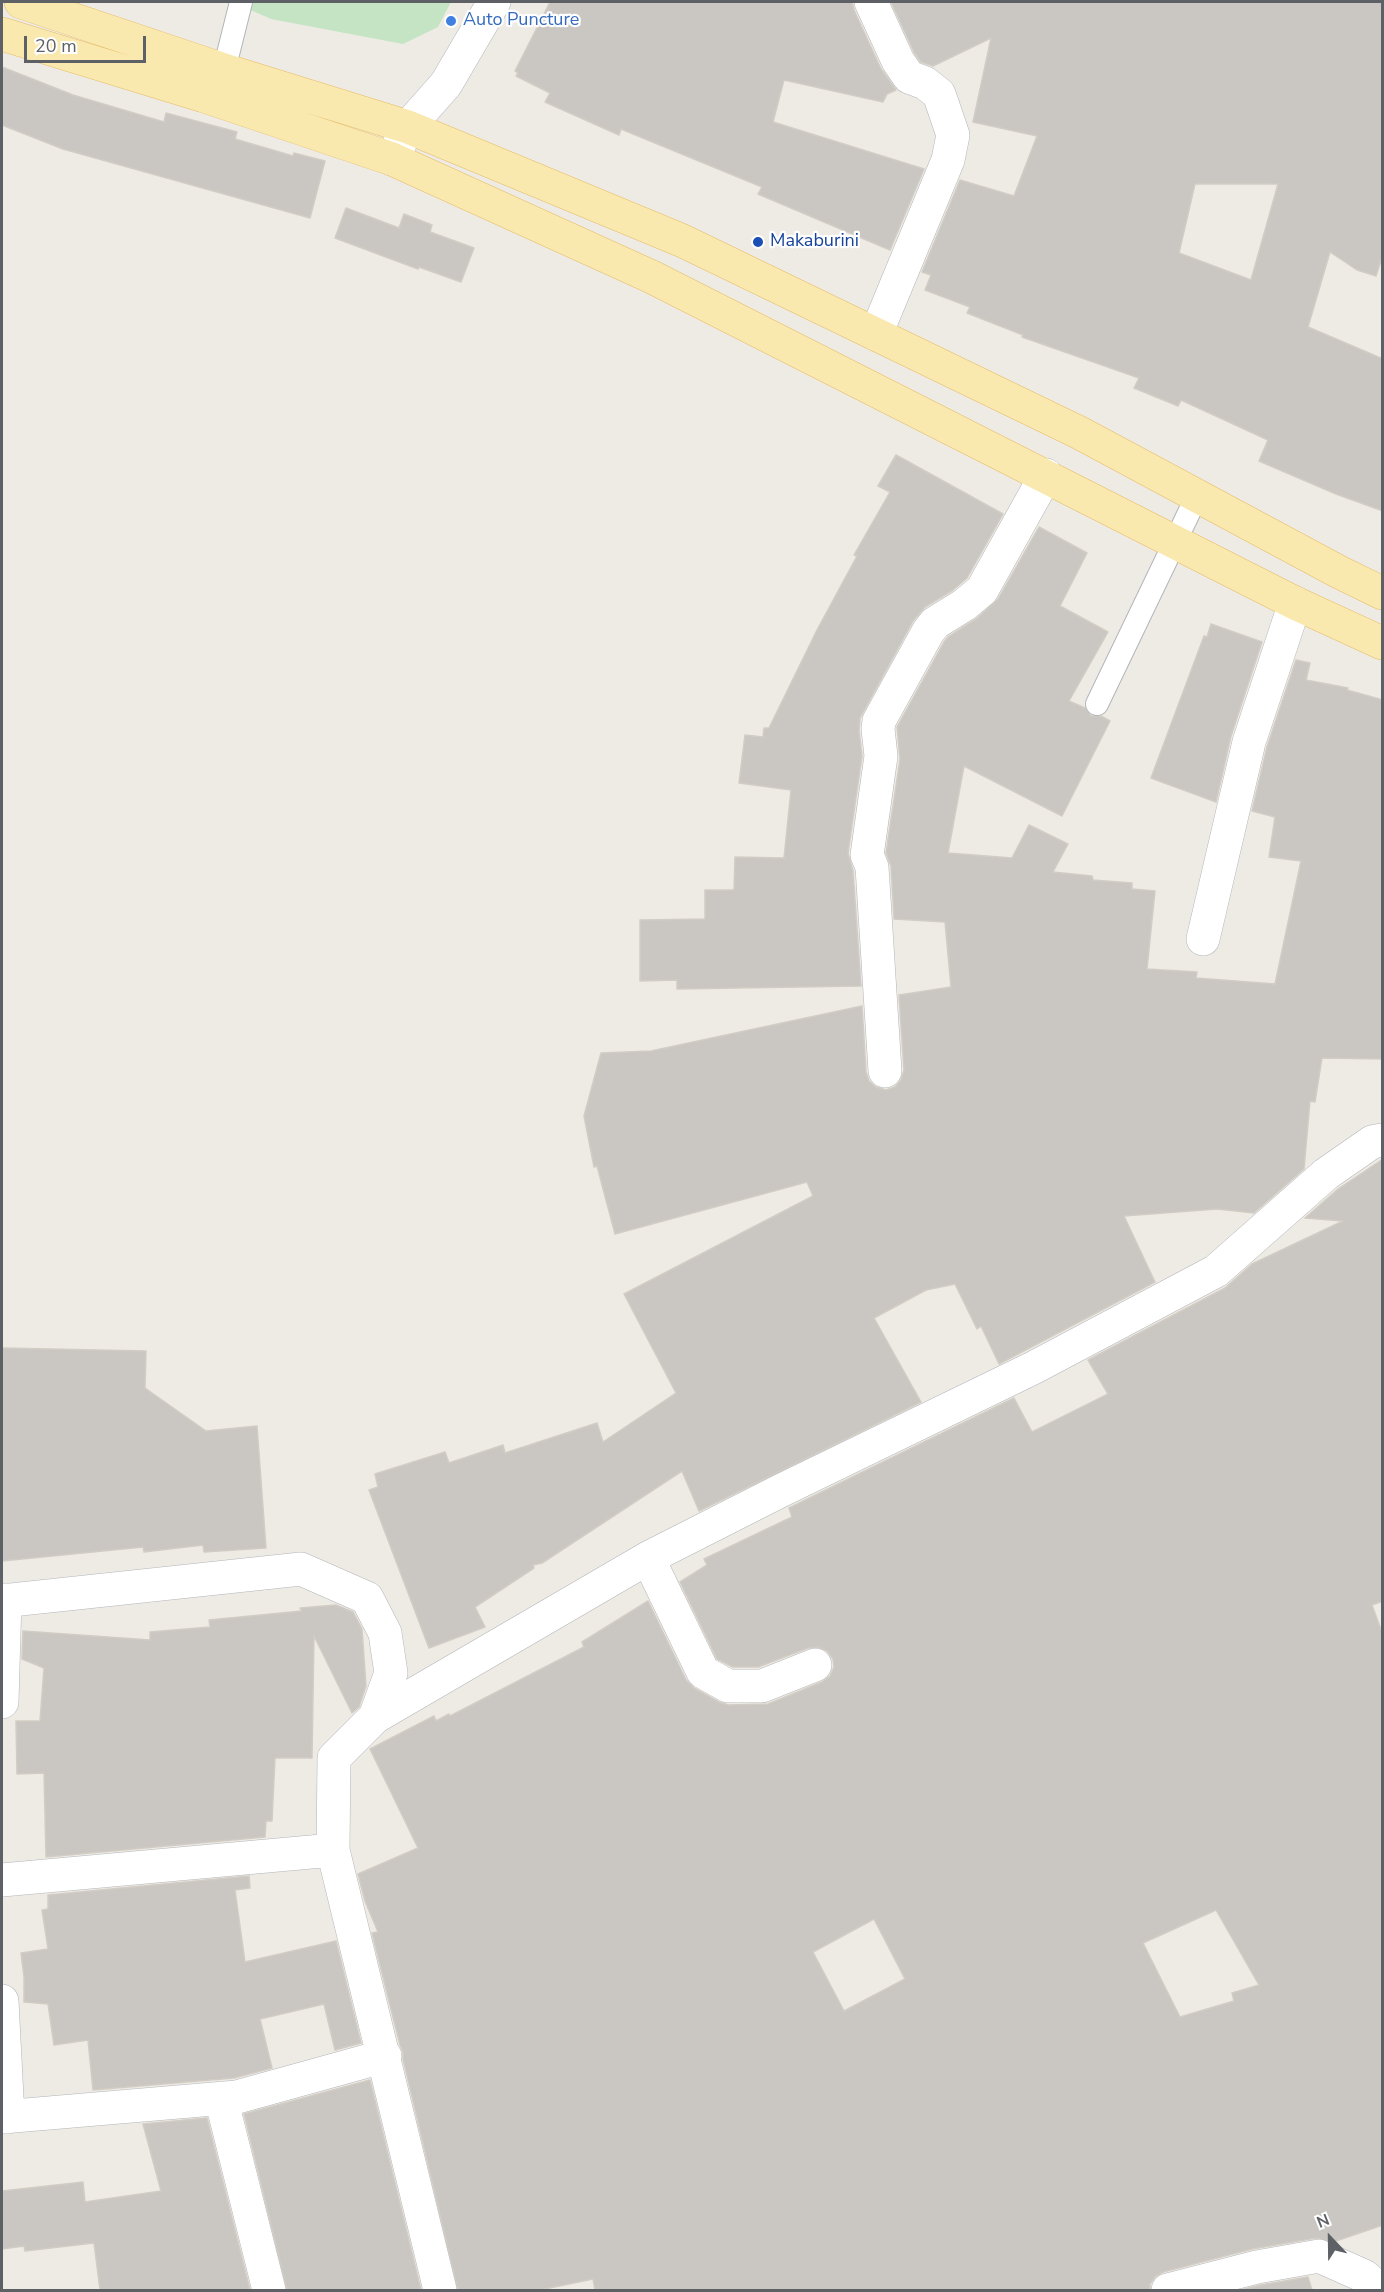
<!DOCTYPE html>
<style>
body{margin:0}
#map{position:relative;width:1384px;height:2292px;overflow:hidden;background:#eeebe5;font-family:"Nunito Sans",sans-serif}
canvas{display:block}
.frame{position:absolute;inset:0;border:3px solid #5d6064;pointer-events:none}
.north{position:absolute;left:1300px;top:2208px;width:60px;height:60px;-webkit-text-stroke:4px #fff;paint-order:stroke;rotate:338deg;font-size:16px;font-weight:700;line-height:24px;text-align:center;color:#5d6064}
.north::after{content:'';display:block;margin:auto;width:21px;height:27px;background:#5d6064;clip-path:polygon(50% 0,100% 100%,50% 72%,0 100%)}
.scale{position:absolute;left:24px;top:36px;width:122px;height:27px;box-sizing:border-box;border:3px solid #5d6064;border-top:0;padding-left:8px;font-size:18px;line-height:21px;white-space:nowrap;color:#5d6064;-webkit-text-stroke:4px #fff;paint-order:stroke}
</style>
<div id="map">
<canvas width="1384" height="2292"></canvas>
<div class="frame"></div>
<div class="north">N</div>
<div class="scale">20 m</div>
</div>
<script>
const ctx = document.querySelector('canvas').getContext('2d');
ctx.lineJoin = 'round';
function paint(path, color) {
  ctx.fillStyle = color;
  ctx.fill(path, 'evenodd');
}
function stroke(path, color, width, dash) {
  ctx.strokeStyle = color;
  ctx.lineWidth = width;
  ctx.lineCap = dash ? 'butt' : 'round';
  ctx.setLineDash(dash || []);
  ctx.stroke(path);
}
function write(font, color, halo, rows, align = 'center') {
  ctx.font = font + ' "Nunito Sans",sans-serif';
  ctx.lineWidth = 4.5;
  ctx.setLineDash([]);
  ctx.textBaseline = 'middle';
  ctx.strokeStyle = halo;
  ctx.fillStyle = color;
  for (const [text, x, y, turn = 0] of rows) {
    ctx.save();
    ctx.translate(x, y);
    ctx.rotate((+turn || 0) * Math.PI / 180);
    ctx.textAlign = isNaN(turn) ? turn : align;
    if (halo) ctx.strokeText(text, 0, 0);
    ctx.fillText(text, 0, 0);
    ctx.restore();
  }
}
const green = new Path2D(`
 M232 2H451L438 27 403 44 271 19Z`);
const building = new Path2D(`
 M550 2H852L854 10 881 69 896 90 887 94 883 102 784 80 773 122 924 169 890 250 758 194 762 187 621 129 619 135 545 102 550 93 516 76 518 73 515 71Z
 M891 2H1383V254L1376 276 1357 270 1330 252 1308 327 1383 359V511L1336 494 1259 461 1268 440 1181 400 1178 406 1134 388 1139 378 1022 337 1023 335 967 313 970 307 925 290 931 275 922 272 960 180 1014 196 1037 136 973 122 991 38 933 66 921 62 914 52ZM1195 184H1278L1251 280 1179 253Z
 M2 67 73 95 164 122 166 113 237 132 235 139 293 156 294 153 325 161 310 218 63 149 2 125Z
 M346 208 399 228 404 214 432 225 430 232 474 248 461 282 419 267 418 269 335 238Z
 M896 455 1003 514 967 578 953 590 925 607 913 621 860 718 859 731 862 756 848 853 853 871 861 986 677 989V980L640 981V920L705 919V890H734L735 857 784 858 791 790 739 783 745 735 763 737 764 728H769L817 630 857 556 854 555 890 492 878 486Z
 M1039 527 1087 553 1060 606 1108 632 1069 701 1085 708 1091 716H1101L1110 721 1062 816 964 766 948 853 1012 858 1029 825 1068 844 1053 872 1092 876 1093 880 1132 883V889L1155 891 1147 969 1197 972 1196 978 1275 984 1301 861 1269 857 1275 817 1252 811 1267 747 1296 660 1310 663 1306 680 1348 688 1347 690 1383 700V1059L1322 1058 1315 1102 1310 1101 1304 1169 1254 1213 1217 1209 1124 1216 1155 1282 999 1364 981 1326 977 1329 955 1284 926 1290 874 1318 921 1402 699 1511 682 1471 542 1563 533 1565 534 1568 475 1607 485 1627 429 1648 369 1490 378 1487 375 1474 445 1452 449 1463 503 1445 505 1453 597 1423 603 1442 676 1393 624 1294 813 1196 807 1182 615 1234 597 1166 594 1167 584 1116 601 1053 651 1051 862 1006 866 1072 869 1081 876 1087 886 1090 895 1087 901 1080 904 1070 899 995 951 987 945 922 894 919 891 866 886 853 900 759 897 727 944 642 948 637 976 619 998 599Z
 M1211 624 1262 642 1231 736 1216 802 1151 778 1204 636 1207 637Z
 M1383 1159V1601L1372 1605 1383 1635V2225L1333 2242 1316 2238 1252 2249 1163 2272 1155 2277 1150 2284V2290H595L593 2279 540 2290H458L403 2059V2052L400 2045 372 1933 378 1932 365 1901 358 1874 418 1848 370 1749 434 1716 436 1721 449 1714 450 1716 584 1647 582 1642 648 1601 686 1680 694 1688 719 1702 728 1705 768 1704 822 1682 830 1676 834 1667 833 1659 827 1651 818 1647 808 1648 758 1667H733L717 1659 680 1582 707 1565 704 1559 792 1517 789 1508 1014 1398 1032 1432 1108 1394 1088 1360 1225 1288 1252 1264 1343 1221 1305 1218 1338 1189ZM1216 1910 1259 1985 1232 1993 1234 2001 1180 2017 1143 1943ZM874 1919 905 1979 844 2011 813 1952Z
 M2 1348 146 1351 145 1388 206 1431 257 1426 266 1548 204 1552 203 1545 144 1552 143 1547 2 1561Z
 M336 1605 353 1612 362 1629 366 1686 359 1707 352 1713 314 1636 312 1758H275L272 1821H266L265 1837 46 1857 44 1773 17 1774 16 1721H40L44 1668 22 1659 23 1631 150 1640V1632L210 1627 209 1620 302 1611 300 1608Z
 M249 1876 250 1888 235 1890 245 1962 336 1941 361 2043 335 2050 324 2004 260 2019 272 2068 234 2078 93 2090 88 2040 54 2045 48 2004 24 2002V1977L21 1953 48 1949 42 1910 48 1909V1895Z
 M370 2080 421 2290H287L244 2114Z
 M207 2118 250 2290H100L94 2243 25 2251 24 2246 2 2249V2191L83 2182 85 2202 161 2191 143 2124Z
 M1308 2277 1312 2290H1241L1261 2285Z`);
const service = new Path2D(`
 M224 70 241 2
 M1097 704 1197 496`);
const minor = new Path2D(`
 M871 2 898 61 909 77 925 83 939 94 953 135 948 160 876 334
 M392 159 408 127 446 84 494 2
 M1203 939 1249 742 1295 603
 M885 1071 872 867 867 855 881 756 878 729 879 721 928 632 935 623 964 605 982 590 1046 475
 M648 1558 703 1672 728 1686H762L815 1665
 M2 1601 301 1569 367 1598 385 1633 391 1673 375 1717
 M2 1702 5 1600
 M2 1880 333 1850
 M2 2001 8 2117
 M221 2098 269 2290
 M2 2117 237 2097 385 2056
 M440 2290 333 1850 334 1758 375 1717 648 1558 782 1490 1033 1368 1216 1271 1326 1174 1372 1142 1382 1140
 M1168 2290 1257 2267 1319 2256 1364 2276 1380 2290`);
const primary = new Path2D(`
 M21 2 224 70 408 127 683 241 1080 433 1339 572 1382 593
 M2 34 204 96 392 159 652 277 1295 603 1382 643`);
const markers = [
 [451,21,6,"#3f7fe0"],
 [758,242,6,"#1a4fb4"]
];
const shopNames = [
 ["Auto Puncture",463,21]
];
const transitNames = [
 ["Makaburini",770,242]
];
paint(green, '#c5e4c3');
paint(building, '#cac6c2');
stroke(building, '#d2cdc4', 1.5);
stroke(service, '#b2b5b9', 24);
stroke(minor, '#b2b5b9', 34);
stroke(primary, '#e7bb65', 34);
stroke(service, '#fff', 22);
stroke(minor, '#fff', 33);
stroke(primary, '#f9e9af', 33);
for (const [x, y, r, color] of markers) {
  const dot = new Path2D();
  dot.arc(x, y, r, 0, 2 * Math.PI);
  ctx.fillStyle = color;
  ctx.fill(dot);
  stroke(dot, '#fff', 2);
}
write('18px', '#366cbe', '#fff', shopNames, 'left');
write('18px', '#164399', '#fff', transitNames, 'left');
</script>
